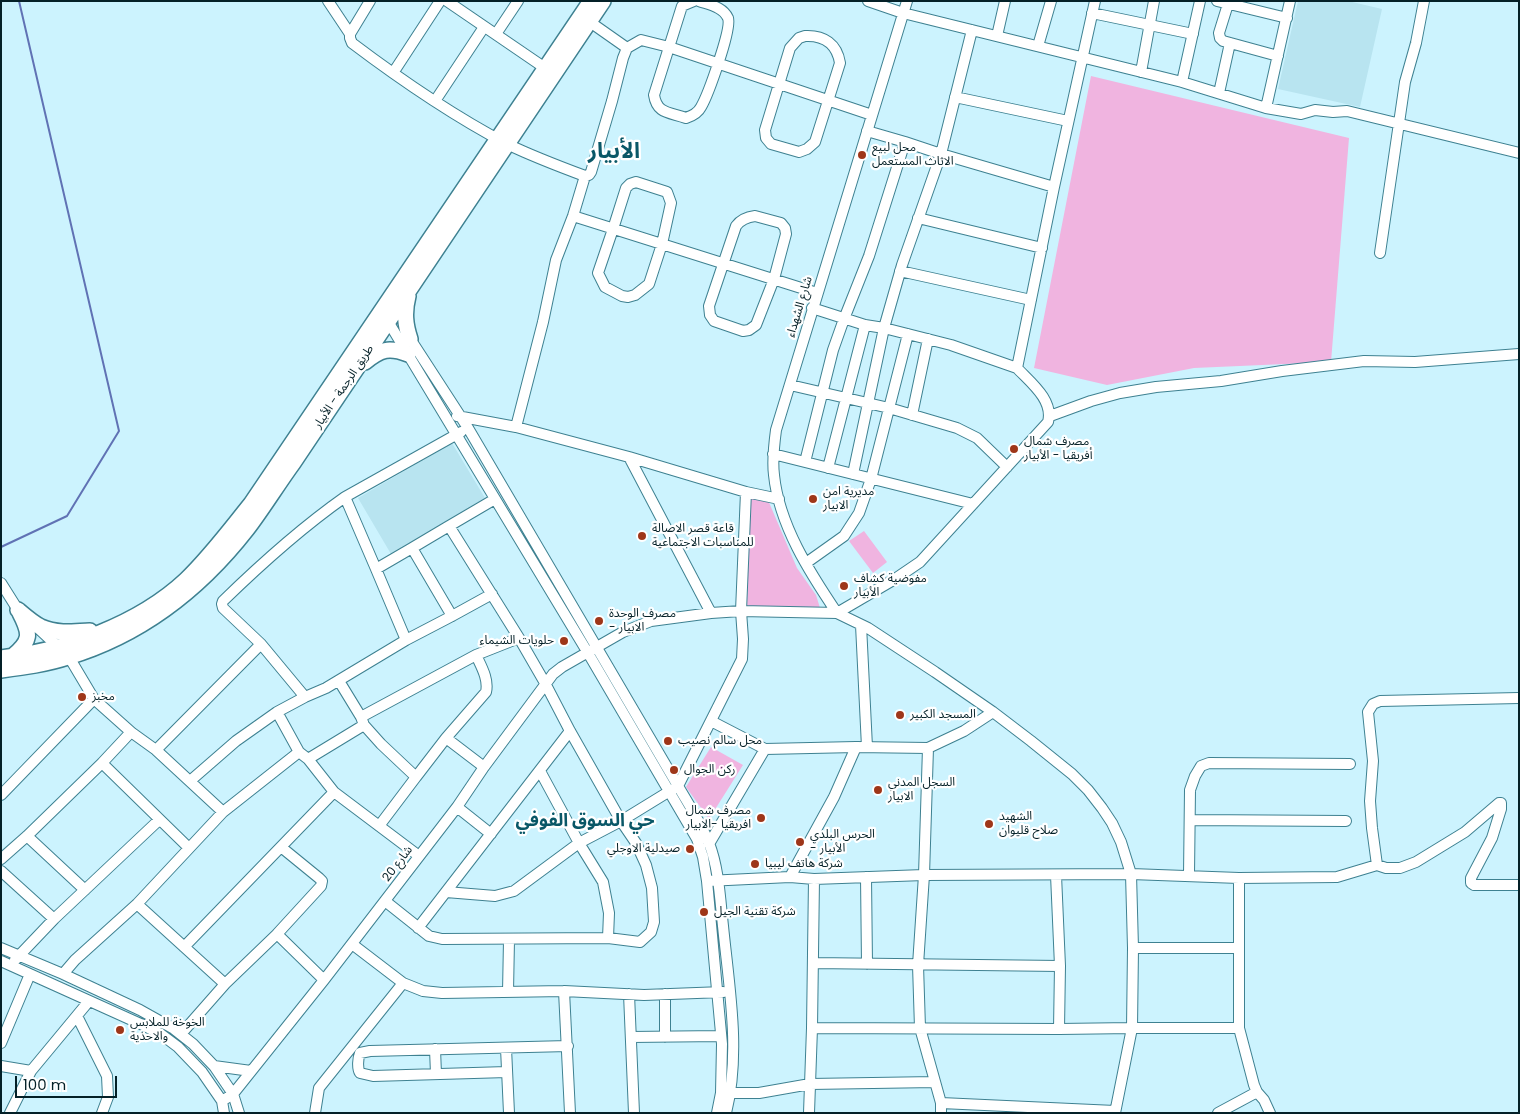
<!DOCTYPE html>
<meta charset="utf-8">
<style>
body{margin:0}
#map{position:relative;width:1520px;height:1114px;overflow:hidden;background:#ccf3fe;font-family:Poppins,sans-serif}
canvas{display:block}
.frame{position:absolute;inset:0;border:2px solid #042027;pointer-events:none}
.scale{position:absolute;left:15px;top:1076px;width:102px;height:22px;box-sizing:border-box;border:2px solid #042027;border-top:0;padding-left:6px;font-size:15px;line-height:18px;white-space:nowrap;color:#042027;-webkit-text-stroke:4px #fff;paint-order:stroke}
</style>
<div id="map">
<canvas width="1520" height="1114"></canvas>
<div class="frame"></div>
<div class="scale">100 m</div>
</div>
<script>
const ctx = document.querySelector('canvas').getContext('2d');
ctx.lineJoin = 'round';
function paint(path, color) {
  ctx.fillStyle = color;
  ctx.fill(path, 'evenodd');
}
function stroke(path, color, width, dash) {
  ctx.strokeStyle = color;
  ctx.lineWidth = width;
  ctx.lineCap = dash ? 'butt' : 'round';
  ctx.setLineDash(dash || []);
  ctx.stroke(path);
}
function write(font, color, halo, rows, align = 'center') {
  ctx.font = font + ' Poppins,"Noto Sans Arabic",sans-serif';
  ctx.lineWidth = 4.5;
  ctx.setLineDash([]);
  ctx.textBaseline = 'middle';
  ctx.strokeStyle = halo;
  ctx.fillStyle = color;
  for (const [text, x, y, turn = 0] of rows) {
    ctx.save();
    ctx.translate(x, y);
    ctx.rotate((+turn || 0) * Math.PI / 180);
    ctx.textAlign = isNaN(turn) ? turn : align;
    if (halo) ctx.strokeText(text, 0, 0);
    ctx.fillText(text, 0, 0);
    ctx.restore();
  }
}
const built = new Path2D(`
 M1298 1H1348L1382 9 1360 107 1278 89Z
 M452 443 485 498 391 554 358 498Z`);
const green = new Path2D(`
 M1091 76 1349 138 1331 362 1194 368 1107 385 1034 368Z
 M751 498 768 500 797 568 816 595 820 608H747L749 503Z
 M864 531 887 562 873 573 849 541Z
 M711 747 743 765 709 819 686 787Z`);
const stream = new Path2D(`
 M1 547 67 516 119 431 19 1`);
const minor = new Path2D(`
 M328 1 350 34
 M370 1 350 34V38L352 43C401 80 452 115 507 144 532 156 558 166 585 176L589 175 591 172 612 101 623 58 627 48
 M447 1 545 68
 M694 1 682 6 654 95C657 114 669 112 686 118 692 116 698 113 701 107 708 95 732 29 728 18 723 7 710 5 699 1
 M868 1 903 13 1182 82 1266 108 1301 114 1315 110 1333 112 1347 111 1519 153
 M1217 1 1287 18
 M1228 4 1219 33 1220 38 1223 41 1278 56
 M1092 13 1193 34
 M590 22 627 48 641 40 669 47 872 115
 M496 34 518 1
 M805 36C824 35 837 44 840 63L815 142 807 149 799 152 771 144 766 138 765 130 790 48 799 38Z
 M997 36 1005 1
 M1038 46 1051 1
 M1141 72 1154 1
 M393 73 440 1
 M1182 82 1200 1
 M1219 93 1230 43
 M955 97 1068 121
 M435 101 484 27
 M1266 108 1290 1
 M867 131 905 142 941 154 1054 187
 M636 182 667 192 671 203 662 244 649 284 635 295 628 297 622 296 605 287 598 273 613 229 626 188 630 184Z
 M573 216 817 293
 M755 216 781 223 785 228 786 234 774 279 756 325 749 330 743 331 714 321 710 315 709 306 736 226C741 219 747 217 755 216Z
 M918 218 1042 248
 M1380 253 1405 82 1416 43 1424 1
 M900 271 1031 300
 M812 308 865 325 884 328 951 345 1017 368
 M386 318 588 653 697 839 703 857 707 881 722 1044 721 1093 717 1113
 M407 334 468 428 678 786C689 805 701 823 709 843 719 869 720 899 723 926 729 987 741 1052 726 1113
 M790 385 889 408 957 428 977 438 1007 467
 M912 415 928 339
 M457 416 516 427 629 457 746 492
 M1050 416 1091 401 1120 393 1156 387 1221 381 1282 371 1364 361 1415 362 1519 354
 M516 427 543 322 556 260 573 216 585 176
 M773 454 973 504
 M629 457 711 613
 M805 462 833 350 844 319 869 256 905 142
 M828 468 865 325
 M853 474 884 328 902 265 941 154 972 30
 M449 526 495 499
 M806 563 844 536 859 513 871 479 908 334
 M376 569 345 497 461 432
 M1 583 18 610 23 614
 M837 613 895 579 920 562 1048 422C1054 400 1030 382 1017 368L1054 187 1095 1
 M837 613C810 573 779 525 774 475 772 460 774 445 776 430L907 1
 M861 625 867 747
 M39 629 69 657 94 699 131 732 156 750 223 812 299 752 308 759 334 792 419 856
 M406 640 376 569 412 548
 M261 644 223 608 222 604 223 601C262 563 301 528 345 497
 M339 681 361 717 364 725 381 744 416 777 379 826
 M277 712 299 752
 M361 717 476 655
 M711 721 765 749 856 747 928 748 964 731 993 712
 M446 738 484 767
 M928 748 924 875 918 965 920 1028 941 1103V1113
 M156 750 261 644 305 697
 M308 759 364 725
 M102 763 189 848
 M540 771 579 843 603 882 609 913 608 938
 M416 777 446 738 486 692C489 679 481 666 476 655L519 638
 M190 781 236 741 277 712 305 697 326 688 406 640 452 616 492 594
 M1 795 94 699
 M457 807 491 834
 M1190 820 1346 821
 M27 836 85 890
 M709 844 765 749
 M1 859 27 836 102 763 131 732
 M1377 865 1372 828 1370 801 1373 761 1368 712 1373 704 1380 701 1519 698
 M1 871 54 919 159 820
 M1056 875 1060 966 1059 1029
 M1189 875 1190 790 1195 776 1201 766 1209 763 1350 764
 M790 877 834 797 856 747
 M866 877 867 964
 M707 881 790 877 814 879 924 875 1131 874 1239 878 1337 877 1377 865 1386 868H1400L1416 862 1465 832 1499 803H1501V809L1492 838 1471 878V883L1474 885H1519
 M446 892 495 896 514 891 579 843 621 821 678 786 742 659 743 639 741 611 746 492 779 499
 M385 901 429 936 442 939 608 938 640 942 651 932 654 922 652 888 646 865 636 843 621 821 570 731 545 683 519 638 449 526 412 548 452 616
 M137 904 225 984 277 934 321 886 322 881 319 878 281 847
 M418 928 570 731
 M277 934 324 980
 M352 944 403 983 423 991 442 993 564 991 644 995 723 992
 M184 947 334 792
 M1 948 63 974 140 1010 174 1029 193 1044 214 1066 233 1094 239 1113
 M1133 948H1239
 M15 960 54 919
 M1 961 145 1026 162 1035 178 1047 202 1072 222 1101 224 1113
 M813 963 1060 966
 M63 974 75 960 137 904 223 812
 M564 991 570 1113
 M508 992 509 940
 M629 994 634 1113
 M665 994V1037
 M77 1016 107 1076 108 1097 102 1113
 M812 1028 1059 1029 1132 1028H1239
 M181 1034 225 984
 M631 1037 721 1036
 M1 1043 30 974
 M506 1048 509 1113
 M435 1049 436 1074
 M1 1066 31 1071 89 1001
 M214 1066 251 1071
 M507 1072 373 1076 360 1073C357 1068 358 1058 360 1053L370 1051 568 1046
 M1257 1092 1264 1100 1270 1113
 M725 1093H759L810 1084 935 1082
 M222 1101 233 1094 324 980 457 807 484 767 553 674 562 667 623 632 651 621 711 613 741 611 837 613 868 628 935 672 993 712 1031 741 1072 774 1088 790 1102 808 1112 823 1121 842 1131 874 1133 948 1132 1028 1115 1113
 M941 1103 1115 1111
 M10 1113 31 1071
 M315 1113 319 1088 403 983
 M809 1113 812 1028 814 879
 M1218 1113 1257 1092 1254 1085 1239 1028V878`);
const highway = new Path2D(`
 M408 296C404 312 405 324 410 339
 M365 362C381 349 389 347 408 354
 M18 610C25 616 33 623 41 627 56 634 74 632 90 631
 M13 656C31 641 31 634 20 613
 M1 658C65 651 139 624 186 580 210 557 230 530 251 504L591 1
 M1 670C24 667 47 664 68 657 141 635 201 588 247 529 263 508 277 485 293 463L603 1`);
const markers = [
 [862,155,5,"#9e3619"],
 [1014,449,5,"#9e3619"],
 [813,499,5,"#9e3619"],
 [642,536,5,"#9e3619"],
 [844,586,5,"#9e3619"],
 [599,621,5,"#9e3619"],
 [564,641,5,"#9e3619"],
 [82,697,5,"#9e3619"],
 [900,715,5,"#9e3619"],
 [668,741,5,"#9e3619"],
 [674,770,5,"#9e3619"],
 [878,790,5,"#9e3619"],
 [761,818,5,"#9e3619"],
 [989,824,5,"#9e3619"],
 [800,842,5,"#9e3619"],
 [690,849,5,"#9e3619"],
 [755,864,5,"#9e3619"],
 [704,912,5,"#9e3619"],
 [120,1030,5,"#9e3619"]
];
const poiNames = [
 ["محل لبيع",872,148],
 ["الاثاث المستعمل",872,162],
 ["مصرف شمال",1024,442],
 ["أفريقيا - الأبيار",1024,456],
 ["مديرية امن",823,492],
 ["الابيار",823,506],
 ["قاعة قصر الاصالة",652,529],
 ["للمناسبات الاجتماعية",652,543],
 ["مفوضية كشاف",854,579],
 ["الأبيار",854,593],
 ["مصرف الوحدة",609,614],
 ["- الابيار",609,628],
 ["حلويات الشيماء",554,641,"right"],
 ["مخبز",92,697],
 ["المسجد الكبير",910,715],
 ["محل سالم نصيب",678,741],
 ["ركن الجوال",684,770],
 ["السجل المدني",888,783],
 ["الابيار",888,797],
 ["مصرف شمال",751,811,"right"],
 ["افريقيا -الابيار",751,825,"right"],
 ["الشهيد",999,817],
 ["صلاح قليوان",999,831],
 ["الحرس البلدي",810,835],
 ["- الأبيار",810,849],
 ["صيدلية الاوجلي",680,849,"right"],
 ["شركة هاتف ليبيا",765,864],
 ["شركة تقنية الجيل",714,912],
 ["الخوخة للملابس",130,1023],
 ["والاحذية",130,1037]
];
const streetNames = [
 ["شارع الشهداء",800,307,-73],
 ["طريق الرجمة - الأبيار",344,387,-56],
 ["شارع 20",398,864,-53]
];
const districtNames = [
 ["حي السوق الفوفي",585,821]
];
const townNames = [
 ["الأبيار",614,152]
];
paint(built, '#b8e4f0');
paint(green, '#f0b4e0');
stroke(stream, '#6072b4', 2);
stroke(minor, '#3e8191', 12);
stroke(highway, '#3e8191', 18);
stroke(minor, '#fff', 10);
stroke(highway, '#fff', 15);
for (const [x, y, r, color] of markers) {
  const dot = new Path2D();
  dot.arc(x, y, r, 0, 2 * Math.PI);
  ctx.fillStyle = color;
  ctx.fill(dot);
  stroke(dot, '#fff', 2);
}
write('12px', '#042027', '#fff', poiNames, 'left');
write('12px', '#042027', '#fff', streetNames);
write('bold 18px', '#095767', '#fff', districtNames);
write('bold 22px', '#095767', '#fff', townNames);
</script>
